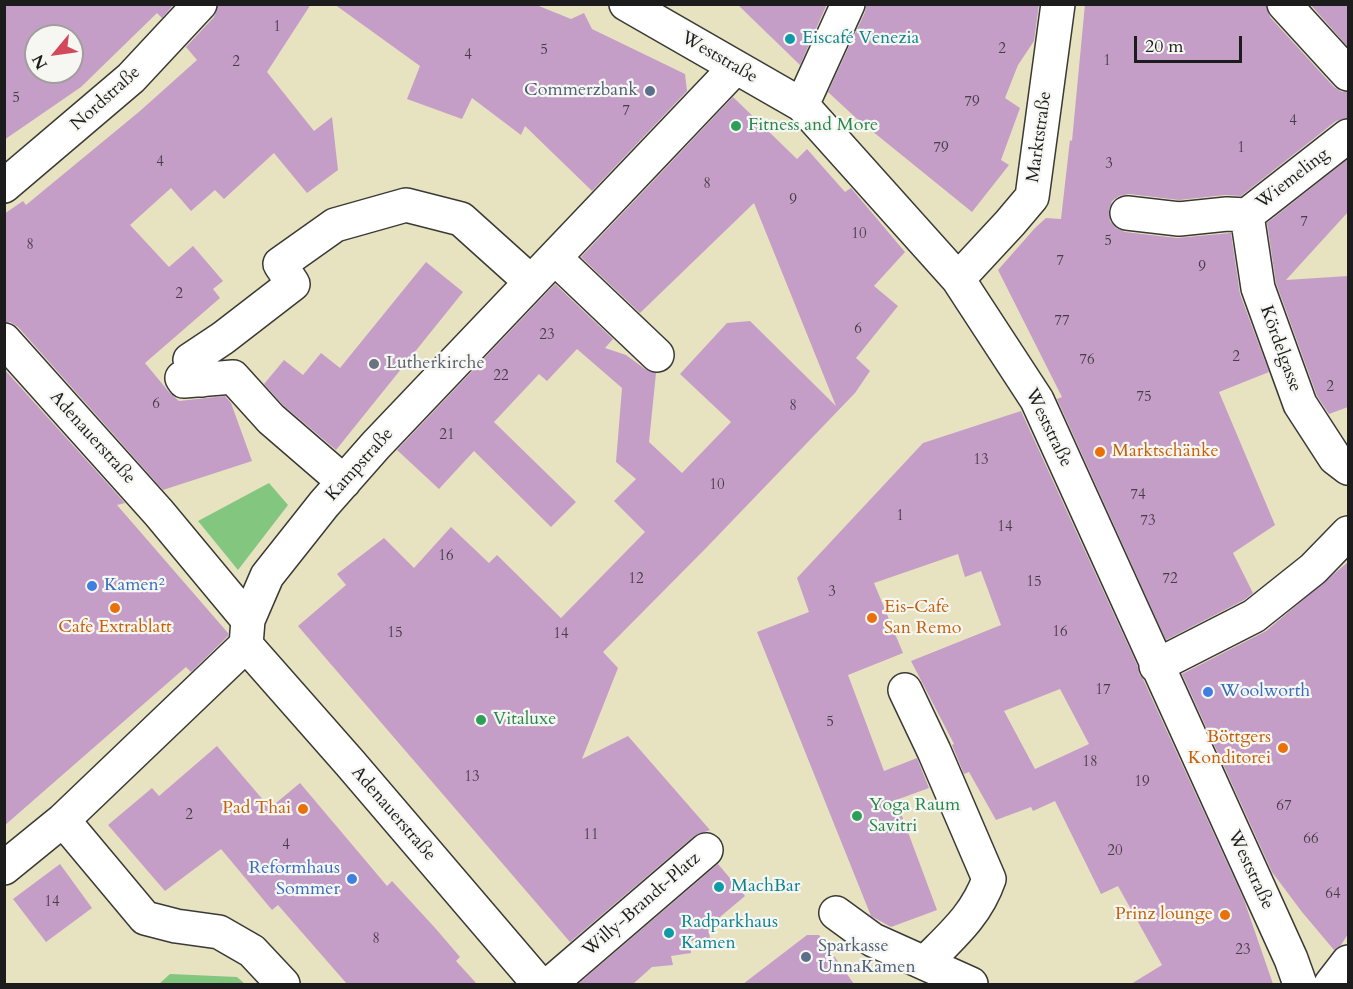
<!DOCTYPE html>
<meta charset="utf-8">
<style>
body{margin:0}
#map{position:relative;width:1353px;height:989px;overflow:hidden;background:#e7e2c0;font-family:Cardo,serif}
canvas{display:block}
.frame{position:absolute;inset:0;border:6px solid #1c1c1c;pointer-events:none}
.north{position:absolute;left:24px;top:24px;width:60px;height:60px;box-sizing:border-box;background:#f6f6f2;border:2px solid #9f9f9c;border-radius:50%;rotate:241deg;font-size:16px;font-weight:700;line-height:24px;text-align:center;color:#1c1c1c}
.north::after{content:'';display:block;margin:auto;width:21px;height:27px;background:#d1495b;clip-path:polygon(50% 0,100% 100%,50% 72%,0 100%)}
.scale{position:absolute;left:1134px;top:36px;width:108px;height:27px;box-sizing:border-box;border:3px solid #1c1c1c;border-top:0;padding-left:8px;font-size:18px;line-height:21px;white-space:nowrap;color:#1c1c1c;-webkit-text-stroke:4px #f6f6f2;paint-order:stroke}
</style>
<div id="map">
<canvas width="1353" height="989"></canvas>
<div class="frame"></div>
<div class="north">N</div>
<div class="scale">20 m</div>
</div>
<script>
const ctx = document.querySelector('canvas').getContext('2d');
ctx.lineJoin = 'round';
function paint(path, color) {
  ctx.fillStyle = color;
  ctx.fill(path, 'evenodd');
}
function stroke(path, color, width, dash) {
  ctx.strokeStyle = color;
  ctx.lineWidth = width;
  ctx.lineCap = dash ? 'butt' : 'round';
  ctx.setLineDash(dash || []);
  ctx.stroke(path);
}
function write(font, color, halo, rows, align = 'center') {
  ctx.font = font + ' Cardo,serif';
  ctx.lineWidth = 4.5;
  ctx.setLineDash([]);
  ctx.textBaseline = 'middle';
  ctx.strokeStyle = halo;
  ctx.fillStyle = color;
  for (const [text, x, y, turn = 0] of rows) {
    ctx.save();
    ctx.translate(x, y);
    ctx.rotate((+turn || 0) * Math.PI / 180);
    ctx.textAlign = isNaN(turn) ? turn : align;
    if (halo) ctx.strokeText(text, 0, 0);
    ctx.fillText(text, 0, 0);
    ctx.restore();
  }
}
const green = new Path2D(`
 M269 483 288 505 238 570 198 521Z
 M170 974 237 977 245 984H159Z`);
const building = new Path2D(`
 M4 4H174L162 18 157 13 81 87 4 140ZM36 36H72V72H36Z
 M218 4H311L267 72 314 131 332 117 338 170 307 193 274 153 224 199 215 190 191 211 171 188 130 225 169 267 193 246 223 281 213 289 220 298 145 363 169 392 179 401 225 396 231 403 252 461 163 490 18 327 10 322H4V214L23 201 26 205 140 111 197 60 186 47 214 17Z
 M334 4H534L571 19 584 13 592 29 685 74 687 91 592 191 525 126 521 135 472 98 462 119 407 99 420 66Z
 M737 4H827L800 65Z
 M866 4H1039L1034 41 1018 65 1005 98 1020 108 1001 160 1009 165 972 212 856 118 828 92 865 12Z
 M1085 4H1266L1270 17 1334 87 1342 92H1348V118L1336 121 1241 196 1225 195 1179 200 1129 194 1119 196 1112 201 1109 210 1110 221 1116 228 1125 232 1177 238 1231 233 1240 294 1269 372 1219 392 1275 525 1233 553 1253 593 1244 600 1166 640 1057 399 1062 397 998 270 1035 228 1046 218 1061 219 1070 140 1072 141Z
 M1310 4H1348V47Z
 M733 97 797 159 807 149 845 192 851 188 905 252 874 286 898 306 856 358 870 371 855 393 707 547 603 652 618 668 582 759 628 736 710 830 694 836 570 942 298 626 346 585 337 574 384 538 414 568 451 527 489 563 497 555 561 618 645 532 614 501 636 479 616 462 622 388 577 349 547 381 539 374 494 422 576 502 551 527 474 451 439 489 397 450 555 284 613 339 605 348 626 355 645 369 656 373 649 442 682 473 731 422 680 374 727 323 750 321 836 406 754 203 640 313 581 257Z
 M1348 159V212L1286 280 1348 276V407L1329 414 1317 396 1276 283 1267 223Z
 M426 262 463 292 336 450 284 406 264 384 284 360 303 375 321 353 340 368Z
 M4 369 125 503 117 505 228 633V636L191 672 186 667 4 826Z
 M1021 411 1138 667 1139 674 1143 679 1244 900 1273 984H1131L1162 965 1118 886 1101 894 1055 801 1033 811 1031 807 996 820 969 772 964 774 952 745 954 744 911 661 1001 625 981 571 965 577 958 554 874 583 903 653 848 675 884 771 917 758 929 788 896 800 937 910 891 927 871 916 757 632 809 612 797 578 923 443ZM1060 689 1089 744 1035 769 1004 711Z
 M1348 562V934L1341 945 1334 950 1302 912 1272 872 1182 674 1266 631Z
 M217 746 270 808 300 783 387 886 392 881 436 929 460 957 456 961 477 984H347L278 905 272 910 221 849 165 891 108 825 152 788 159 796Z
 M60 864 92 908 46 942 13 899Z
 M718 864 745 896 708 927 710 938 690 941 691 953 671 956 673 965 652 967 633 984H578Z
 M807 935H819L854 984H743Z`);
const minor = new Path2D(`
 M626 4 802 105 958 279 1037 400 1291 959 1300 984
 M1284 4 1348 74
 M802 105 848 4
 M4 186 131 78 200 4
 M1127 213 1179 219 1227 214 1247 215 1348 136
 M1247 215 1258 288 1300 404 1335 458 1348 468
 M555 258 657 355
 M958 279 1010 223 1032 197 1058 4
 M4 340 159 513 248 620
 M182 378 184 381 233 377 271 419 344 482
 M202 380 190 360 223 338 293 284 280 264 335 225 406 205 461 219 531 282
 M246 645 350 763 539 984
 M1156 666 1254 616 1313 569 1348 533
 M905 690 934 751 989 879C976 916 951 936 925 963
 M63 820 145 918 176 926 219 932 252 951 283 984
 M4 868 63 820 246 645 248 620 267 576 324 504 376 445 735 68
 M836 913 873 940 971 984
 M550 984 706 850
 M1331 984 1348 962`);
const markers = [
 [790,39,6,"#0f9aa8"],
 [650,91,6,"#5c6f8a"],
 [736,126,6,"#2e9e5b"],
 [374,364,6,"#6b7280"],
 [1100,452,6,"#e8710a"],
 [92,586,6,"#3f7fe0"],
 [115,608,6,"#e8710a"],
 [872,618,6,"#e8710a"],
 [1208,692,6,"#3f7fe0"],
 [481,720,6,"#2e9e5b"],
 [1283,748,6,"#e8710a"],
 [303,809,6,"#e8710a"],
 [857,816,6,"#2e9e5b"],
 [352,879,6,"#3f7fe0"],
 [719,887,6,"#0f9aa8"],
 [1225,915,6,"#e8710a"],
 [669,933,6,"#0f9aa8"],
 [806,957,6,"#5c6f8a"]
];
const numberNames = [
 ["1",277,28],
 ["2",1002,50],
 ["5",544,51],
 ["4",468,56],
 ["1",1107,62],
 ["2",236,63],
 ["5",16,99],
 ["79",972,103],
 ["7",626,112],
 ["4",1293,122],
 ["79",941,149],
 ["1",1241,149],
 ["4",160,163],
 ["3",1109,165],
 ["8",707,185],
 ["9",793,201],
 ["7",1304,223],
 ["10",859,235],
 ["5",1108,242],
 ["8",30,246],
 ["7",1060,262],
 ["9",1202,268],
 ["2",179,295],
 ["77",1062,322],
 ["6",858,330],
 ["23",547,336],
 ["2",1236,358],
 ["76",1087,361],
 ["22",501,377],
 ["2",1330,388],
 ["75",1144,398],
 ["6",156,405],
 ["8",793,407],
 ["21",447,436],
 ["13",981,461],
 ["10",717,486],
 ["74",1138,496],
 ["1",900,517],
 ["73",1148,522],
 ["14",1005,528],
 ["16",446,557],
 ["12",636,580],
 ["72",1170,580],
 ["15",1034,583],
 ["3",832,593],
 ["16",1060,633],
 ["15",395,634],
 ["14",561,635],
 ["17",1103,691],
 ["5",830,723],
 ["18",1090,763],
 ["13",472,778],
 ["19",1142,783],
 ["67",1284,807],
 ["2",189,816],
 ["11",591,836],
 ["66",1311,840],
 ["4",286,846],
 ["20",1115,852],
 ["64",1333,895],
 ["14",52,903],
 ["8",376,940],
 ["23",1243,951]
];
const cultureNames = [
 ["Eiscafé Venezia",802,39],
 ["MachBar",731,887],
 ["Radparkhaus",681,923],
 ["Kamen",681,944]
];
const streetNames = [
 ["Weststraße",719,58,30],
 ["Nordstraße",106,99,-42],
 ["Marktstraße",1040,137,-82],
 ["Wiemeling",1293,179,-38],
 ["Kördelgasse",1280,349,70],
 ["Weststraße",1048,428,64],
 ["Adenauerstraße",92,438,48],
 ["Kampstraße",360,465,-48],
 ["Adenauerstraße",393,814,49],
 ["Weststraße",1250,870,65],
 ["Willy-Brandt-Platz",642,905,-41]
];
const serviceNames = [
 ["Commerzbank",638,91],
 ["Sparkasse",818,947,"left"],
 ["UnnaKamen",818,968,"left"]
];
const leisureNames = [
 ["Fitness and More",748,126],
 ["Vitaluxe",493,720],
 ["Yoga Raum",869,806],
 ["Savitri",869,827]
];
const worshipNames = [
 ["Lutherkirche",386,364]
];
const foodNames = [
 ["Marktschänke",1112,452,"left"],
 ["Eis-Cafe",884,608,"left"],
 ["San Remo",884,629,"left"],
 ["Cafe Extrablatt",115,628,"center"],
 ["Böttgers",1271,738],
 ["Konditorei",1271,759],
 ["Pad Thai",291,809],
 ["Prinz lounge",1213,915]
];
const shopNames = [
 ["Kamen²",104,586],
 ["Woolworth",1220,692],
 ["Reformhaus",340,869,"right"],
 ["Sommer",340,890,"right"]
];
paint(green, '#83c67f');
paint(building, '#c59ec8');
stroke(minor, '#3a3a35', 36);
stroke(minor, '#fff', 33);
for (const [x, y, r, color] of markers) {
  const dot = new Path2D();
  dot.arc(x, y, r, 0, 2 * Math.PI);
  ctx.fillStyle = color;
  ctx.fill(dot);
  stroke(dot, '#f6f6f2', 2);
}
write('15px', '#463c47', null, numberNames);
write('18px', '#0d838f', '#f6f6f2', cultureNames, 'left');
write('18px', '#1c1c1c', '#f6f6f2', streetNames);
write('18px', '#4e5e75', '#f6f6f2', serviceNames, 'right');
write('18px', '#27864d', '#f6f6f2', leisureNames, 'left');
write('18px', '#5b616d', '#f6f6f2', worshipNames, 'left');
write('18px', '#c56008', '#f6f6f2', foodNames, 'right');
write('18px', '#366cbe', '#f6f6f2', shopNames, 'left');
</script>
